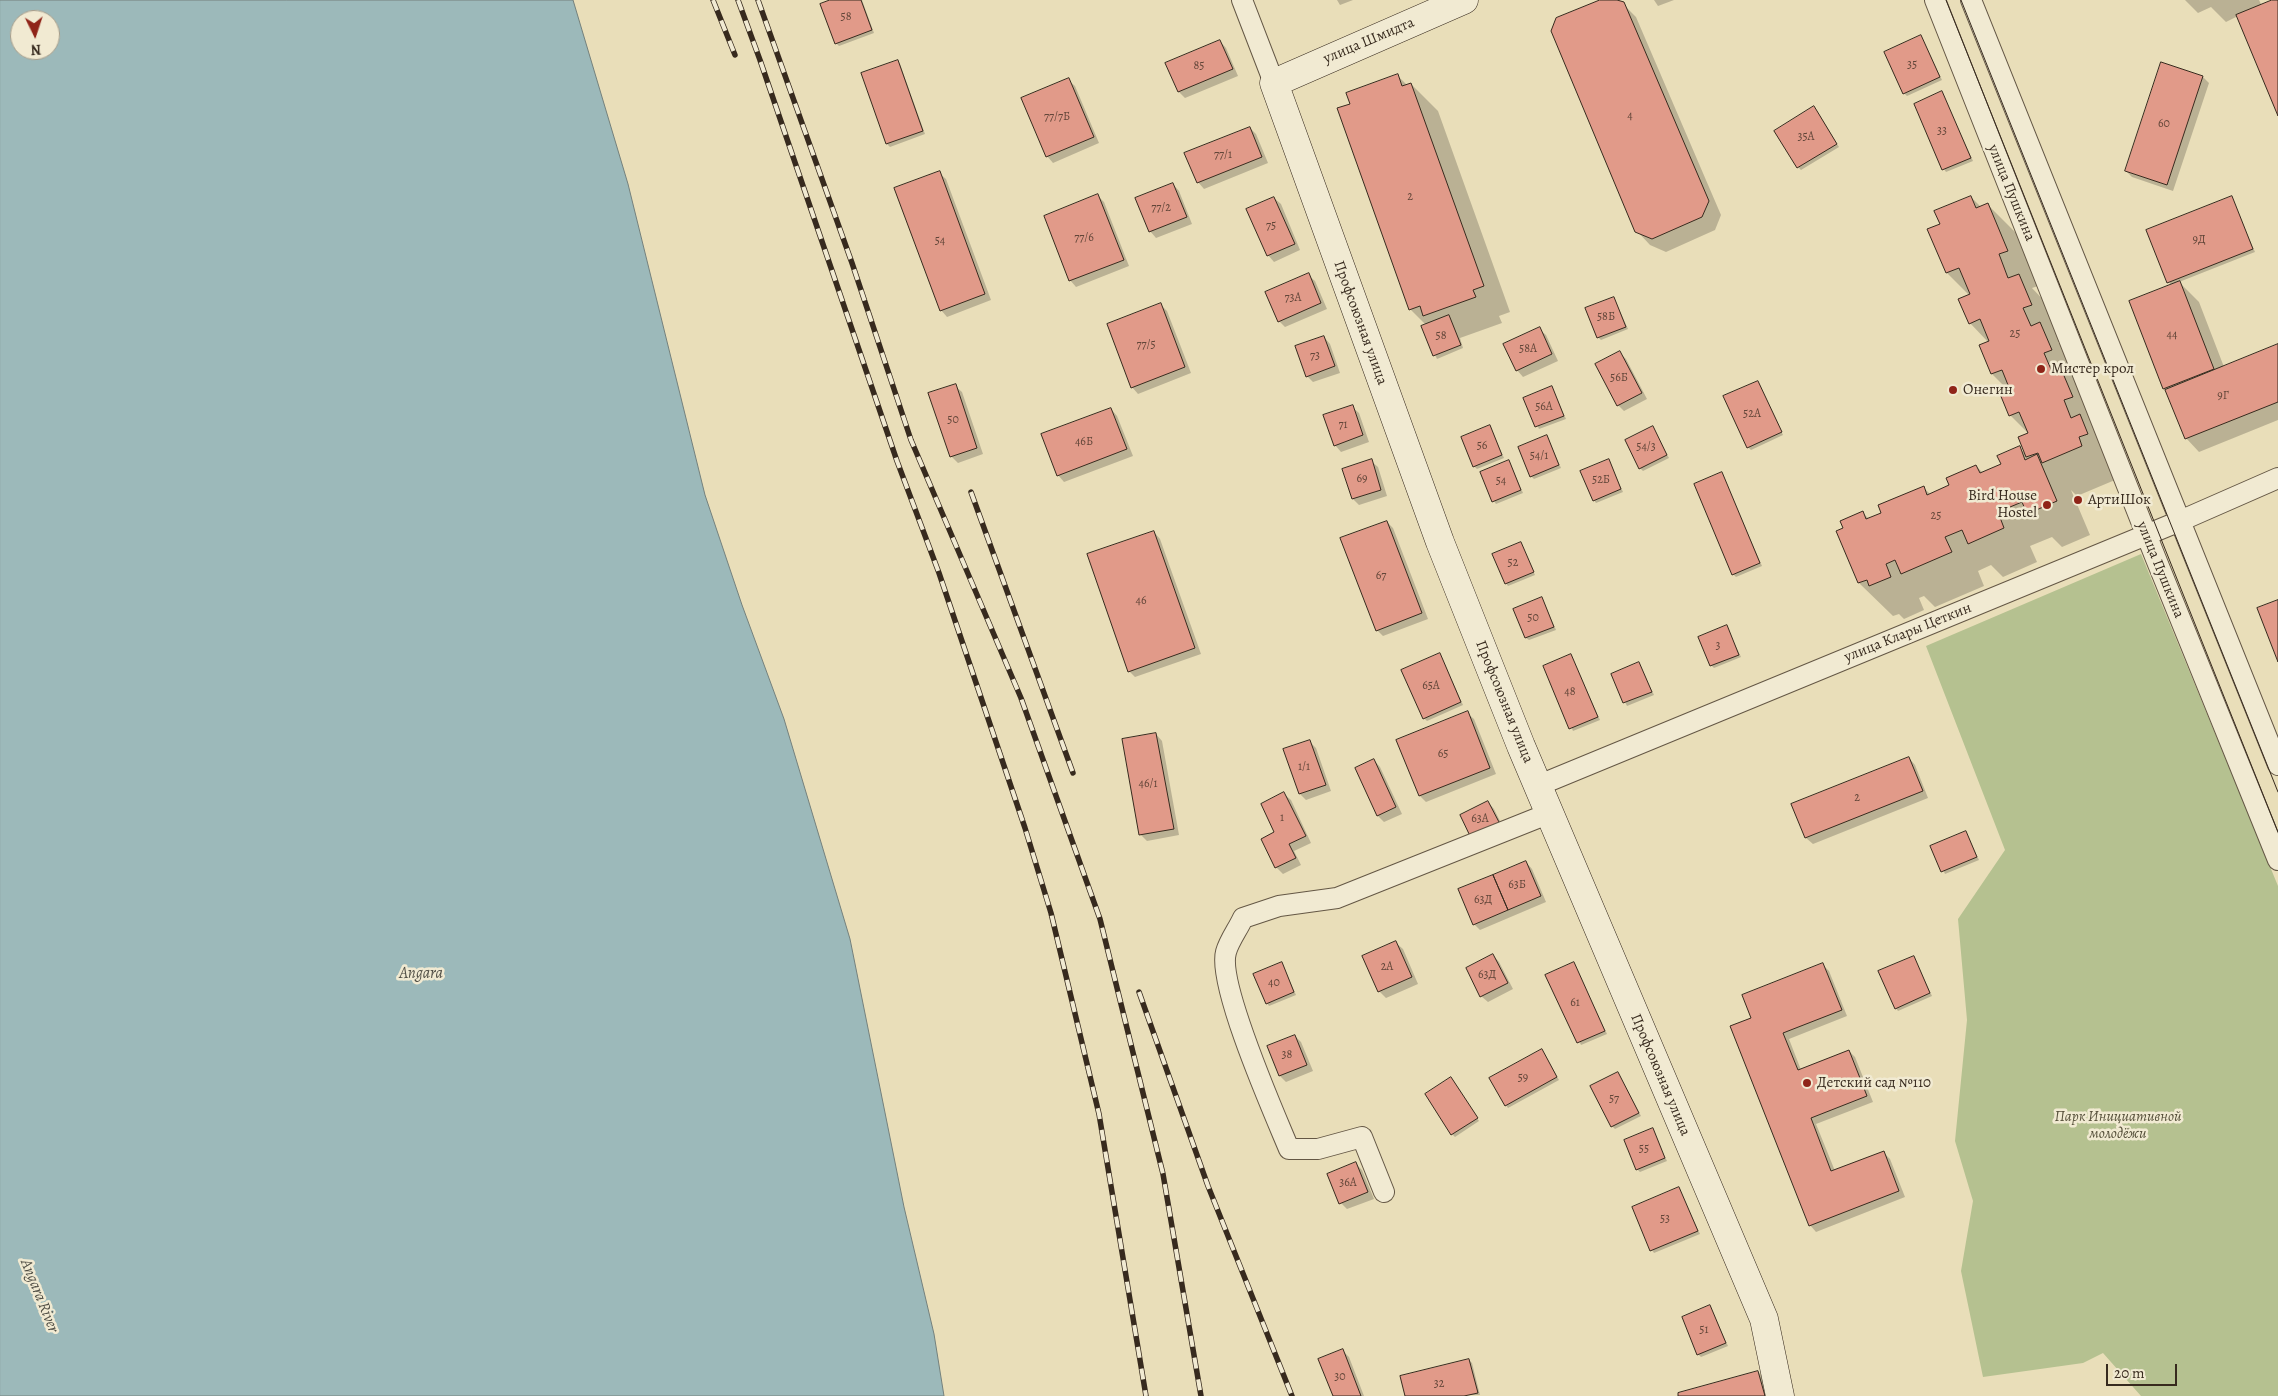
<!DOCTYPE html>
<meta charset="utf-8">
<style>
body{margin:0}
#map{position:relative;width:2278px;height:1396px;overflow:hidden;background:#e9deb9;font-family:Alegreya,serif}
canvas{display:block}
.north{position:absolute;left:10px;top:10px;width:50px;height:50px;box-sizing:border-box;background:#f1ead2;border:1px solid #a79d8a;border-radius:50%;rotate:176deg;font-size:14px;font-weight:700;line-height:20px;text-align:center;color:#372a1e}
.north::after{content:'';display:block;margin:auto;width:18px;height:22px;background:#8f2418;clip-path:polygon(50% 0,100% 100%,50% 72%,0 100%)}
.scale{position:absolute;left:2106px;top:1364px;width:71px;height:22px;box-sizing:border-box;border:2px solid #372a1e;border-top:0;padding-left:6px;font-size:15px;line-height:18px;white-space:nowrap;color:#372a1e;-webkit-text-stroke:4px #f1ead2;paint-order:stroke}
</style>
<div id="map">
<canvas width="2278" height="1396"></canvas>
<div class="north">N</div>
<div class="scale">20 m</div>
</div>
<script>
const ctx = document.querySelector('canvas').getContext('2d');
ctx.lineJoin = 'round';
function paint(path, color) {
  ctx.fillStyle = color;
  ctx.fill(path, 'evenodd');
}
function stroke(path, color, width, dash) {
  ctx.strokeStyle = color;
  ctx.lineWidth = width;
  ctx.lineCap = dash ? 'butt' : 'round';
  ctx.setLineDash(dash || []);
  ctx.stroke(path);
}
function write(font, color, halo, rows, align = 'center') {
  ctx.font = font + ' Alegreya,serif';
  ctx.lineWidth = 5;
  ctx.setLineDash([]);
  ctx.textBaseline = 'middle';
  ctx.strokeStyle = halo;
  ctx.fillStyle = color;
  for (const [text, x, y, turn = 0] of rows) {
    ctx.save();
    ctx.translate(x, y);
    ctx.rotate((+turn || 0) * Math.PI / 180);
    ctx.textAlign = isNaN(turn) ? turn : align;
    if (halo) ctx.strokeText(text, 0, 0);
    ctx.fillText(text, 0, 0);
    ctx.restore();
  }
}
const green = new Path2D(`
 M2141 554 2278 886V1396H2141L2103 1353 2083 1363 1983 1377 1961 1271 1973 1201 1955 1141 1967 1020 1958 919 2005 850 1926 646Z`);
const water = new Path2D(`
 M0 0H573L628 184 705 495 742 605 784 719 850 939 904 1207 934 1334 944 1396H0ZM20 20H50V50H20Z`);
const shadow = new Path2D(`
 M834 0H862L874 33 839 46 836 43Z
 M1337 0H1353L1340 5Z
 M1603 0H1613L1623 4 1636 17 1721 215 1715 230 1666 252 1650 245 1637 231Z
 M1654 0H1674L1658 6Z
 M2185 0H2259L2262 6 2278 0V113L2238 16 2226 22 2211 7 2198 13Z
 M1921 37 1942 80 1907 96 1904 93Z
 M1220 41 1226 48 1238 76 1185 98 1179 92 1167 64Z
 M897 61 900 64 925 134 890 147 887 144 862 74Z
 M1398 76 1407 85 1411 84 1438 111 1510 312 1499 316 1502 323 1460 338 1463 348 1437 359 1422 327 1426 325 1410 309 1351 104Z
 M2203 77 2209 83 2173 191 2132 177 2126 171Z
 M1068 80 1075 86 1099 143 1053 163 1047 156Z
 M1942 93 1973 161 1946 172 1944 169Z
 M1817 111 1839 147 1801 170 1798 167Z
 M1250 128 1256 134 1268 163 1204 189 1198 182Z
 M939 173 946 179 991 300 947 317 941 310Z
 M1173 184 1179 191 1192 224 1156 238 1150 231Z
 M1098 196 1104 202 1129 266 1076 287 1070 280Z
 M1971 197 1981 207 1988 205 2021 238 2041 285 2032 288 2052 309 2065 339 2058 342 2073 358 2084 384 2077 387 2095 406 2115 480 2077 496 2071 490 2090 535 2062 547 2052 537 2030 546 2037 562 2003 577 1991 565 1978 571 1984 586 1935 607 1924 596 1919 598 1924 610 1904 619 1899 614 1893 616 1859 583 1838 532 1844 529 1863 513 1869 519 1883 514 1923 487 1931 495 1950 486 1976 466 1983 473 2003 465 2019 448 2027 455 2029 434 2010 415 2009 391 1992 374 1989 343 1970 323 1969 295 1947 273 1941 224Z
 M2231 197 2255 252 2179 282 2199 302 2224 367 2278 346V420L2199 452 2186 438 2164 388 2171 286 2147 230Z
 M1274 198 1281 204 1300 250 1274 262 1268 255Z
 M1308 275 1315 281 1327 309 1285 327 1279 321Z
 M1614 298 1628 329 1601 340 1598 337Z
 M1161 305 1167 311 1191 373 1138 394 1132 387Z
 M1539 329 1546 335 1558 361 1523 377 1517 370Z
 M1324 337 1330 344 1340 373 1313 382 1307 376Z
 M1620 353 1626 359 1647 399 1624 411 1618 405Z
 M1758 382 1783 435 1751 450 1748 447Z
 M955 386 962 392 983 454 958 463 951 456Z
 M1552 388 1566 419 1539 429 1525 398Z
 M1352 407 1359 413 1369 442 1341 452 1335 445Z
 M1111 409 1117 416 1133 456 1064 482 1058 475Z
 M1490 427 1504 458 1477 469 1474 466Z
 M1652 427 1669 458 1643 471 1640 468Z
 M1547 436 1561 468 1534 479 1531 476Z
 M1371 461 1378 467 1387 496 1359 505 1353 499 1343 470Z
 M1509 461 1523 493 1496 504 1494 501Z
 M1609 461 1623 492 1596 503 1594 500Z
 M1722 474 1762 566 1736 577 1733 574Z
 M1387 522 1393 528 1428 619 1383 636 1377 630Z
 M1154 532 1160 539 1201 654 1135 677 1129 671Z
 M1521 544 1535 575 1508 586 1506 583Z
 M1542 598 1556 630 1529 640 1526 638Z
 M1726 626 1741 657 1714 668 1711 665Z
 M1440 654 1463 705 1427 721 1424 718Z
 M1571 655 1600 720 1573 731 1544 667Z
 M1639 664 1654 695 1627 706 1612 675Z
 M1467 713 1474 719 1496 774 1426 802 1420 796Z
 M1156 734 1162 741 1179 835 1147 841 1140 834Z
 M1309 741 1316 748 1331 791 1306 800 1300 794Z
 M1909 758 1915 765 1928 798 1813 844 1806 838 1793 804Z
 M1374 760 1380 767 1402 814 1384 822 1378 816 1357 768Z
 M1284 794 1291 800 1311 843 1294 851 1301 865 1283 874 1276 867V832Z
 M1488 802 1494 809 1505 831 1479 843Z
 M1966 832 1979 860 1945 874 1932 847Z
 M1526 862 1532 869 1546 902 1480 930 1474 924Z
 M1396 943 1403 949 1418 984 1386 998 1379 991Z
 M1493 955 1499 962 1513 989 1488 1002 1481 996Z
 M1914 957 1932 996 1898 1011 1896 1008Z
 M1573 963 1607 1034 1581 1045 1547 976Z
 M1282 964 1296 995 1269 1006 1267 1003Z
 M1823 965 1829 971 1847 1016 1789 1039 1801 1070 1849 1051 1855 1057 1873 1102 1816 1124 1835 1171 1883 1152 1890 1159 1905 1197 1816 1232 1810 1225 1752 1019Z
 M1295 1036 1301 1042 1313 1071 1286 1082 1280 1076Z
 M1544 1053 1559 1080 1508 1108 1506 1105Z
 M1618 1073 1641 1116 1615 1129 1612 1126Z
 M1451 1079 1479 1121 1455 1137 1452 1134Z
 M1652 1130 1667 1161 1640 1172 1637 1169Z
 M1356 1164 1362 1170 1374 1199 1347 1209 1341 1203Z
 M1679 1189 1700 1234 1654 1253 1652 1250Z
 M1710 1307 1728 1346 1701 1357 1698 1354Z
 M1343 1351 1349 1357 1364 1396H1334Z
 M1469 1360 1472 1363 1480 1395 1406 1396Z
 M1758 1372 1761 1375 1767 1396H1680Z`);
const building = new Path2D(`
 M830 0H861L872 30 835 44 820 4Z
 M1600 0H1617L1624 2 1709 201 1702 217 1652 239 1635 232 1551 31 1556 18Z
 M2272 0H2278V116L2236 15Z
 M1921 35 1940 77 1903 94 1884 52Z
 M1220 40 1233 69 1178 92 1165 63Z
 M898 60 923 131 886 144 861 73Z
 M2161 62 2203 76 2167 185 2125 171Z
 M1398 74 1402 86 1411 83 1484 286 1473 290 1476 297 1423 316 1420 306 1409 310 1337 108 1350 104 1346 93Z
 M1069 78 1094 137 1046 157 1021 98Z
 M1942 91 1971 158 1942 170 1914 104Z
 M1814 106 1837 144 1797 168 1774 131Z
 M1250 127 1262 157 1197 183 1184 153Z
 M940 171 985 294 940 311 894 188Z
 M1173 183 1187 217 1149 232 1135 198Z
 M1098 194 1124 260 1069 281 1044 216Z
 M1971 196 1976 208 1988 203 2008 251 1999 254 2008 278 2019 274 2032 305 2023 308 2031 326 2040 322 2052 350 2044 353 2053 374 2062 371 2073 397 2064 400 2071 418 2080 414 2088 434 2079 437 2082 446 2042 463 2038 453 2026 457 2018 437 2028 433 2019 412 2009 416 2000 394 2010 390 2002 370 1991 374 1979 345 1989 341 1980 319 1969 324 1958 299 1970 294 1959 268 1946 273 1927 229 1940 224 1934 211Z
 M2232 196 2253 249 2167 283 2146 230Z
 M1274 197 1295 244 1267 256 1246 209Z
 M1309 273 1321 303 1278 322 1265 292Z
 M2180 281 2214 369 2163 389 2129 301Z
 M1614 297 1626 327 1597 338 1585 308Z
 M1161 303 1185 367 1131 388 1107 324Z
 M1449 315 1461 345 1433 356 1421 326Z
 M1540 327 1552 354 1516 371 1503 344Z
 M1324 336 1335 366 1306 377 1295 346Z
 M2278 344V402L2185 439 2165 390Z
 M1620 351 1642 393 1617 406 1595 364Z
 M1758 381 1782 432 1747 448 1723 396Z
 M956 384 977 448 950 457 928 393Z
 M1552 386 1564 416 1535 427 1523 398Z
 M1353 405 1363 435 1334 446 1323 415Z
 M1111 408 1127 449 1057 476 1041 434Z
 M1490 425 1502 455 1473 467 1461 437Z
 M1653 426 1667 455 1639 469 1625 440Z
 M1547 435 1559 465 1530 477 1518 447Z
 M2020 446 2025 460 2037 454 2057 501 2027 514 2022 502 1998 512 2004 528 1968 544 1962 530 1945 537 1952 552 1901 574 1895 560 1886 564 1891 577 1869 586 1867 580 1858 583 1836 531 1843 528 1840 521 1863 511 1866 519 1881 513 1878 505 1924 486 1927 495 1949 485 1946 478 1976 465 1980 473 2001 464 1997 456Z
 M1372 459 1381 490 1352 499 1342 469Z
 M1609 459 1621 489 1593 501 1580 471Z
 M1509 460 1521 490 1492 502 1480 472Z
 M1722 472 1760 563 1732 575 1694 484Z
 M1387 521 1422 613 1376 631 1340 538Z
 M1154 531 1195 648 1128 672 1087 554Z
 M1521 542 1534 572 1505 584 1492 554Z
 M1542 597 1554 627 1525 638 1513 609Z
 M2278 600V662L2257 608Z
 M1727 625 1739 655 1710 666 1698 637Z
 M1440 653 1461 702 1423 719 1401 670Z
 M1571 654 1598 717 1569 729 1543 666Z
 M1639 662 1652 692 1623 703 1611 674Z
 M1468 711 1490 768 1419 796 1396 740Z
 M1156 733 1174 829 1139 835 1122 739Z
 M1310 740 1326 785 1299 794 1283 749Z
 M1909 757 1923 791 1805 838 1791 804Z
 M1374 759 1396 807 1377 816 1355 768Z
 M1284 792 1306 836 1289 844 1296 858 1275 868 1261 839 1274 832 1261 804Z
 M1488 801 1500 824 1471 838 1460 815Z
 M1966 831 1977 857 1941 872 1930 846Z
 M1526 861 1541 896 1508 910 1493 875Z
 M1493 875 1508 910 1473 925 1458 889Z
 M1396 941 1412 977 1378 992 1362 956Z
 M1493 954 1508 983 1480 997 1466 968Z
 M1914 956 1930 993 1895 1009 1878 971Z
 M1282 962 1294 992 1266 1004 1253 974Z
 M1574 962 1605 1031 1577 1043 1545 975Z
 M1823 963 1842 1010 1783 1033 1798 1070 1849 1050 1867 1096 1811 1118 1831 1171 1884 1151 1899 1191 1809 1226 1730 1026 1751 1018 1742 995Z
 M1295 1035 1307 1065 1279 1076 1267 1046Z
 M1542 1049 1557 1077 1505 1106 1489 1078Z
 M1618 1072 1639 1113 1611 1127 1590 1086Z
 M1451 1077 1478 1118 1451 1135 1425 1094Z
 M1653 1128 1665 1158 1636 1170 1624 1140Z
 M1356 1162 1368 1192 1339 1204 1327 1174Z
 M1679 1187 1698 1231 1650 1251 1632 1207Z
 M1710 1305 1726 1343 1697 1355 1682 1317Z
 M1343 1349 1361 1396H1333L1318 1359Z
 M1469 1359 1478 1393 1464 1396H1405L1400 1376Z
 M1758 1371 1765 1396H1678V1393Z`);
const street = new Path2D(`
 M1242 0 1274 83
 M1935 0 2156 559 2278 860
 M1971 0 2278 765
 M1537 786 2180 521 2278 478
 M1384 1192 1362 1137 1318 1149H1289C1274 1113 1217 984 1226 952 1229 941 1238 929 1243 918L1279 906 1337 898 1550 813`);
const secondary = new Path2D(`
 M1464 0 1274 83 1440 542 1521 746 1764 1319 1780 1396`);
const tram = new Path2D(`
 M1946 0 2278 832
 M1961 0 2278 792`);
const rail = new Path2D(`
 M713 0 735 55
 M738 0 760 60 897 461 939 573 1025 828 1051 913 1099 1114 1146 1396
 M758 0 852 263 911 440 1021 698 1100 919 1163 1174 1201 1396
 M971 492 1073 773
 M1139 992 1208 1186 1292 1396`);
const markers = [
 [2041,369,5,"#8f2418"],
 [1953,390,5,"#8f2418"],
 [2078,500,5,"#8f2418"],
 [2047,505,5,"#8f2418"],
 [1807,1083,5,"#8f2418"]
];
const numberNames = [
 ["58",846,17],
 ["35",1912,65],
 ["85",1199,66],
 ["4",1630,116],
 ["77/7Б",1057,117],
 ["60",2164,124],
 ["33",1942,131],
 ["35А",1806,137],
 ["77/1",1223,155],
 ["2",1410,197],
 ["77/2",1161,208],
 ["75",1271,226],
 ["77/6",1084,238],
 ["9Д",2199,240],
 ["54",940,241],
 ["73А",1293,298],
 ["58Б",1606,317],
 ["25",2015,334],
 ["44",2172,335],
 ["58",1441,336],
 ["77/5",1146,345],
 ["58А",1528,349],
 ["73",1315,356],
 ["56Б",1619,378],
 ["9Г",2223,396],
 ["56А",1544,407],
 ["52А",1752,414],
 ["50",953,420],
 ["71",1343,425],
 ["46Б",1084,442],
 ["56",1482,446],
 ["54/3",1646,447],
 ["54/1",1539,456],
 ["69",1362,479],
 ["52Б",1601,480],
 ["54",1501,481],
 ["25",1936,516],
 ["52",1513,563],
 ["67",1381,576],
 ["46",1141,601],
 ["50",1533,618],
 ["3",1718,646],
 ["65А",1431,686],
 ["48",1570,692],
 ["65",1443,754],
 ["1/1",1304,767],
 ["46/1",1148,784],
 ["2",1857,798],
 ["1",1282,818],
 ["63А",1480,819],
 ["63Б",1517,885],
 ["63Д",1483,900],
 ["2А",1387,967],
 ["63Д",1487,975],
 ["40",1274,983],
 ["61",1575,1003],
 ["38",1287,1055],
 ["59",1523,1078],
 ["57",1614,1099],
 ["55",1644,1149],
 ["36А",1348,1183],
 ["53",1665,1219],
 ["51",1704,1330],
 ["30",1340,1377],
 ["32",1439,1384]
];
const streetNames = [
 ["улица Шмидта",1369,41,-23],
 ["улица Пушкина",2011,193,68],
 ["Профсоюзная улица",1360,323,70],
 ["улица Пушкина",2160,570,68],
 ["улица Клары Цеткин",1908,633,-22],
 ["Профсоюзная улица",1504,702,68],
 ["Профсоюзная улица",1660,1075,67]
];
const poiNames = [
 ["Мистер крол",2051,369],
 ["Онегин",1963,390],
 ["Bird House",2037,496,"right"],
 ["Hostel",2037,513,"right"],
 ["АртиШок",2088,500],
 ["Детский сад №110",1817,1083]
];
const parkNames = [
 ["Парк Инициативной",2118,1117],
 ["молодёжи",2118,1134]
];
const waterNames = [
 ["Angara",421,974],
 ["Angara River",39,1296,68]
];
paint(green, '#b5c190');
paint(water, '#9cb9ba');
stroke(water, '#74807c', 1);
paint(shadow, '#0003');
paint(building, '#e19a89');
stroke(building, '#372a1e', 1);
stroke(street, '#645745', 22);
stroke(secondary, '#372a1e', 29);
stroke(street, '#f1ead2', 20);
stroke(secondary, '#f1ead2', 28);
stroke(tram, '#372a1e', 1);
stroke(rail, '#372a1e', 5.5);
stroke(rail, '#f1ead2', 4, [11]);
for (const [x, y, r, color] of markers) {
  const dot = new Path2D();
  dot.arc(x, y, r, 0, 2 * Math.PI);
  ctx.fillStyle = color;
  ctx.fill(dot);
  stroke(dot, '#f1ead2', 2);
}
write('12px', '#624639', null, numberNames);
write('15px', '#372a1e', '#f1ead2', streetNames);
write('15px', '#372a1e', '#f1ead2', poiNames, 'left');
write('italic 15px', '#56503a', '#f1ead2', parkNames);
write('italic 16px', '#504e45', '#f1ead2', waterNames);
</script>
